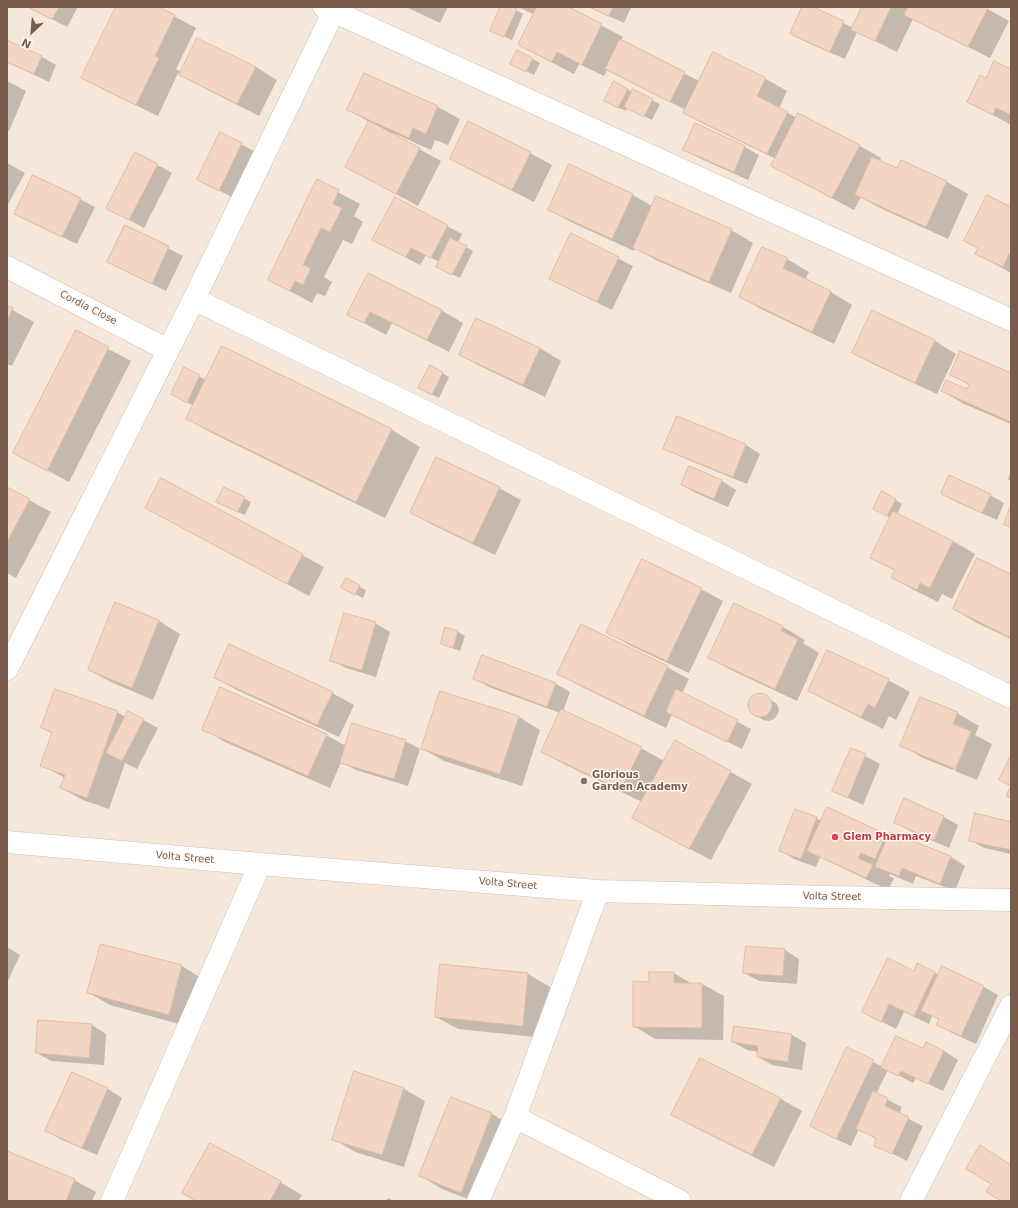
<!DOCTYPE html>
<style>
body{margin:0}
#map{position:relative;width:1018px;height:1208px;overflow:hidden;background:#fdf6ec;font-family:"DejaVu Sans",sans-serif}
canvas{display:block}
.frame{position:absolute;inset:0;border:8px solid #7a5c4d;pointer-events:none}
.north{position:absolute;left:12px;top:12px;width:40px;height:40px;-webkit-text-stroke:3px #fffaf3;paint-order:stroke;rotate:206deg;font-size:11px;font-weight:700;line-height:16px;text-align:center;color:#7a5c4d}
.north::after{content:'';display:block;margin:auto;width:14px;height:18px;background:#7a5c4d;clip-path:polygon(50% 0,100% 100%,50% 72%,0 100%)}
</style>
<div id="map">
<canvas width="1018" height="1208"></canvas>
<div class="frame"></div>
<div class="north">N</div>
</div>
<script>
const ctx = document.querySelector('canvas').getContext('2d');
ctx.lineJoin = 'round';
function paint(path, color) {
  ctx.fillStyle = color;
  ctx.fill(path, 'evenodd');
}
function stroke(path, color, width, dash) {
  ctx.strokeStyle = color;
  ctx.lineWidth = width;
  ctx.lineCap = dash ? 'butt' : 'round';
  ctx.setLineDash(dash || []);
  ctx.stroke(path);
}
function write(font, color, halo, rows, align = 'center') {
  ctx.font = font + ' "DejaVu Sans",sans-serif';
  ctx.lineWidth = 3;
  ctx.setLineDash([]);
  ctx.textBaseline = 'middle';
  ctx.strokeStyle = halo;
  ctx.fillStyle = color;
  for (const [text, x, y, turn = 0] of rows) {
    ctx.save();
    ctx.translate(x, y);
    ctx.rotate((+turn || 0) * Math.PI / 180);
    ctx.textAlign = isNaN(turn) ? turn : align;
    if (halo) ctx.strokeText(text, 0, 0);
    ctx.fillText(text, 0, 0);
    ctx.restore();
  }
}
const residential = new Path2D(`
 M7 7H1011V1201H7Z`);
const shadow = new Path2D(`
 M29 7H78L67 27Z
 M117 7H157L196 28 176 69 181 72 256 67 277 80 259 116 202 87 178 73 158 116 104 90 83 78Z
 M406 7H448L440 23Z
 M501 7H510L523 14 512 40 498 34Z
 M518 7H567L623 37 621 41 699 81 713 53 766 79 787 91 779 108 797 118 799 114 860 146 881 158 880 161 898 169 901 161 947 182 968 194 948 239 878 207 861 197 854 210 772 166 776 159 706 125 684 113 686 110 607 70 604 76 579 64 574 74 541 57 519 45 535 15Z
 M589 7H631L624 23Z
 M803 7H811L853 28 863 7H984L1009 21 990 58 913 19 897 52 857 32 845 59 806 42 791 33Z
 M7 41 42 57 56 65 49 82 7 62Z
 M517 51 540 63 534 75 518 67Z
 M1011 71V125L968 101 986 79Z
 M365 74 438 107 460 119 448 145 435 140 431 150 393 133 392 134 441 161 418 206 346 167 369 122 349 110Z
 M7 81 26 91 9 131 7 130Z
 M614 83 633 92 634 91 660 104 652 120 627 108 626 111 612 105Z
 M695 124 745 147 759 155 748 180 699 158 684 149Z
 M221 134 256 152 234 198 198 180Z
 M136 153 172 173 144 228 122 216Z
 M530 153 552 165 534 202 473 171 451 159Z
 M7 163 25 173 7 206Z
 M569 166 633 195 652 206 731 230 753 243 731 293 656 260 635 248 634 251 571 222 549 210Z
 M34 176 95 207 77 244 30 222Z
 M317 181 360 204 354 216 363 222 352 244 343 240 324 277 332 282 325 296 317 293 312 303 269 280Z
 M395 198 462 234 458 243 473 251 460 278 444 270 439 262 426 255 420 265 373 240Z
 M1011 208V273L977 254Z
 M125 226 183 256 166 291 108 262Z
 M572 235 633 266 612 310 550 279Z
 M787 259 809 272 805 280 831 292 852 305 834 344 761 309 740 297Z
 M368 275 441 310 463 323 449 352 392 323 386 335 349 315Z
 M7 307 34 322 12 366 7 364Z
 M873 312 935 341 956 354 937 394 875 365 853 353Z
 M76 332 131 361 69 482 15 453Z
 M222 348 392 430 420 447 385 518 216 435 187 419 194 406 179 398 184 369 206 380Z
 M540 348 561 361 545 397 482 367 460 355Z
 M442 373 449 377 439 398 427 392Z
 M1011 374V424L964 404 942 391 968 390 969 385 951 375Z
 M677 417 746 445 760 454 747 484 679 456 665 448Z
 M690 467 722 481 736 490 728 507 696 493 682 485Z
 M1011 472V481L1008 479Z
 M7 488 51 512 16 578 7 573Z
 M224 488 251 502 245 515 224 506Z
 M499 488 521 500 495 555 433 525 411 513Z
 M942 494 990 495 1004 503 997 520 956 502Z
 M896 500 902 504 897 514 953 541 975 554 952 599 942 594 938 602 914 590 892 577 896 571 871 557 891 518 881 513Z
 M146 508 302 555 324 567 309 596Z
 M1011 575V639L975 622 954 609Z
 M346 580 366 590 363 598 349 591Z
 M701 589 723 601 689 673 629 645 608 632Z
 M116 604 159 621 180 634 153 700 111 682 89 670Z
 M735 605 783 627 805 640 803 643 819 653 797 701 731 670 710 658Z
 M375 623 390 632 376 677 346 668 331 660Z
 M458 632 465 636 460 651 449 647 442 643Z
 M667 667 689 679 682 693 751 729 742 749 672 714 666 728 580 686 558 674Z
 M216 678 332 693 354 705 339 737 237 690Z
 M474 678 556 684 570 692 563 711 641 748 664 761 675 741 752 784 711 860 654 830 642 802 564 764 542 752 560 713 489 687Z
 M888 680 910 692 896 720 889 716 883 729 831 703 809 691Z
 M441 693 519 717 540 730 522 786 444 761 423 749Z
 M759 694 765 696 777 704 779 709 778 714 774 719 769 721 763 720 751 712 749 706 750 700 754 696Z
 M117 712 126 717 129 712 158 728 137 769 125 763 109 809 83 800 61 788 65 778 42 765 53 734 42 728Z
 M957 713 979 726 975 735 992 744 977 780 955 771 971 732H969L953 770 923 758 901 745Z
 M203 729 326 735 346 746 405 741 420 749 408 786 356 770 341 762 330 788 225 742Z
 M852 749 880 764 863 805 834 791Z
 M905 800 944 817 958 825 949 848 910 831 895 822Z
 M828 809 889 837 890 833 951 857 965 866 955 891 916 876 913 884 890 874 889 876 894 878 888 890 820 857 816 867 794 859 780 850 795 810 822 821Z
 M1011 823V854L984 848 970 840Z
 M7 947 20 955 7 983Z
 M785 950 799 959 797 984 759 981 744 973Z
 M918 964 939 975 942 968 984 987 998 995 976 1044 952 1033 938 1025 940 1020 932 1016 929 1024 904 1012 896 1029 863 1012 914 972Z
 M441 965 528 974 550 987 545 1038 458 1029 436 1017Z
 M182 966 203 979 190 1027 110 1005 89 993Z
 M674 973 692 984H702L724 996 723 1040 655 1039 634 1026Z
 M92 1025 106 1034 104 1065 51 1061 37 1053Z
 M792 1035 806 1043 802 1070 772 1065 758 1057 759 1052 747 1050 733 1042Z
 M848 1049 883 1067 923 1049 944 1051 958 1060 943 1091 916 1078 913 1083 888 1070 876 1094 902 1107 899 1114 923 1126 907 1161 875 1145 876 1139 859 1129 851 1146 825 1134Z
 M72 1073 108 1089 122 1098 97 1155 60 1139 46 1131Z
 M404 1089 425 1101 404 1167 355 1152 334 1139Z
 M451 1098 492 1114 514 1127 473 1201 442 1189 421 1176Z
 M781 1099 802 1111 774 1167 694 1127 673 1115Z
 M7 1152 74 1180 96 1192 92 1201H7Z
 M280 1182 302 1195 298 1201H198Z
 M388 1198 394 1201H386Z`);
const building = new Path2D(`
 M28 7H59L52 19Z
 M116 7H159L175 15 155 56 159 58 136 105 81 78Z
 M500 7H513L517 9 504 37 490 31Z
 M537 7H569L602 24 582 65 557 52 552 62 518 45Z
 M590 7H613L609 16Z
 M802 7H813L844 21 830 52 790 34Z
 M862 7H891L875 41 851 30Z
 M908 7H986L988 8 968 47 904 15Z
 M197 38 256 67 237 104 179 75Z
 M620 39 685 72 670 102 605 69Z
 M7 40 42 56 34 74 7 62Z
 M517 50 533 58 526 72 510 64Z
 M713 52 766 78 757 96 788 112 767 154 683 113Z
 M994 61 1011 69V115L996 108 993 115 967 102 980 75 986 78Z
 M364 73 438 106 426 134 413 128 409 138 347 110Z
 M614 81 628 89 618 108 604 101Z
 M633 89 653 99 644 117 624 107Z
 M798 113 860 145 832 198 771 166Z
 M369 121 420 148 396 194 345 167Z
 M468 121 531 152 512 190 450 159Z
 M695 123 745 146 734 172 683 150Z
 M220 132 242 143 219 191 197 180Z
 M135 152 158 164 129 220 106 209Z
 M872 157 897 168 901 160 947 181 926 227 855 195Z
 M569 164 633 194 612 239 548 210Z
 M33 175 81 198 62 237 14 214Z
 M317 179 339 190 333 204 342 208 330 232 321 228 303 265 311 268 303 285 295 281 290 291 268 280Z
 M987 195 1011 207V255L1009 254 1003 267 975 254 978 248 964 241Z
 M656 196 732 229 709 282 633 248Z
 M395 197 448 225 431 258 411 248 406 257 372 240Z
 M125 225 169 246 152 284 107 262Z
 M571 233 619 257 597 302 549 279Z
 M450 238 467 246 452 275 436 267Z
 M762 247 788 258 783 268 831 291 812 332 739 297Z
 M368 273 442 310 427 340 370 312 364 323 347 315Z
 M7 306 13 308 7 320Z
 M872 310 935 340 915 383 852 353Z
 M476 318 540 348 523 385 459 355Z
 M76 330 109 347 47 471 13 453Z
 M222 346 392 429 356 502 186 419Z
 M960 351 1011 373V422L941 391 946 380 967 389 969 384 950 375Z
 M430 365 443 372 432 395 418 388Z
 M184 367 200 375 187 403 171 394Z
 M677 416 746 444 733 477 663 449Z
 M436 457 500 487 473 543 410 513Z
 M689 466 722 480 714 499 681 485Z
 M949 475 991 494 982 513 941 494Z
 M161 478 303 554 287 584 145 508Z
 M7 487 30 499 7 542Z
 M224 487 245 497 238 512 216 502Z
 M882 491 896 499 887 516 873 509Z
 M1010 508H1011V527L1004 525Z
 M893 511 953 541 930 588 920 583 917 590 891 578 895 570 870 558Z
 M977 558 1011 574V638L953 609Z
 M642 559 702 588 667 661 606 633Z
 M346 578 360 585 355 595 341 588Z
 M115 602 159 620 132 688 88 670Z
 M734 603 783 626 781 631 798 639 775 689 708 658Z
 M344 613 376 622 362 670 330 661Z
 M581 624 668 666 644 716 557 674Z
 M445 627 458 631 453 648 441 644Z
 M229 644 333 692 317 725 214 678Z
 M827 650 889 679 875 708 868 704 861 717 808 691Z
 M482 655 556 683 547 707 473 679Z
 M220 687 327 734 308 776 202 730Z
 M55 689 118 711 87 798 60 788 65 775 40 766 52 732 41 728Z
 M676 689 738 720 727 742 666 712Z
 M440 691 519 716 500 774 421 749Z
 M748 705a12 12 0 1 1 24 0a12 12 0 1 1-24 0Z
 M920 697 958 712 953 724 971 731 955 769 900 746Z
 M561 709 642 747 621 790 541 752Z
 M128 711 144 719 122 761 106 753Z
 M352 723 406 740 394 779 340 763Z
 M675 740 731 771 689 849 632 818Z
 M851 748 866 754 848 798 832 791Z
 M1011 755V798L1006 796 1011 786 999 780Z
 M904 798 944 816 934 840 894 823Z
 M827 807 886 834 875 859 861 853 858 858 873 865 866 878 807 851Z
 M795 809 817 817 801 859 779 851Z
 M975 813 1011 822V850L969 841Z
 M890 832 951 856 940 884 902 868 899 876 875 867Z
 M101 944 182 965 169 1015 87 993Z
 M746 946 785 949 783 976 743 973Z
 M888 958 914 971 917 963 935 972 914 1016 889 1004 881 1022 862 1012Z
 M440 964 528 973 523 1026 435 1017Z
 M942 966 984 986 961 1036 936 1025 939 1019 921 1011Z
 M649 972H674V983H702V1028L633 1027V981L649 982Z
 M38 1020 92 1024 89 1058 36 1053Z
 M734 1026 792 1034 788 1062 757 1057 758 1046 732 1042Z
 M896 1036 923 1048 926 1042 944 1051 928 1084 901 1071 898 1076 881 1068Z
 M847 1047 874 1060 836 1139 810 1126Z
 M700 1058 781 1098 752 1155 671 1115Z
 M354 1071 404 1088 382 1155 332 1140Z
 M72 1072 108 1088 82 1148 45 1131Z
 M873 1091 888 1098 885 1106 909 1117 892 1154 874 1146 876 1138 856 1129Z
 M451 1097 492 1113 461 1193 419 1176Z
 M210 1143 281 1181 270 1201H196L182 1193Z
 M980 1145 1011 1165V1201H1001L986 1192 991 1184 966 1169Z
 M7 1151 75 1179 66 1201H7Z`);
const minor = new Path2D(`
 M324 7 1011 320
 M7 267 168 350
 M194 299 1011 697
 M7 669 194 299 334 11
 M7 842 260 864 598 891 827 897 1011 900
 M515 1117 680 1201
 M112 1201 260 864
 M478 1201 515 1117 598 891
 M911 1201 1011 1006`);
const markers = [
 [584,781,4,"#8d6e63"],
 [835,837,4,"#e0444e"]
];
const streetNames = [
 ["Cordia Close",88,308,27],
 ["Volta Street",185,858,5],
 ["Volta Street",508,884,5],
 ["Volta Street",832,897,1]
];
const educationNames = [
 ["Glorious",592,775],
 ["Garden Academy",592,787]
];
const healthNames = [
 ["Glem Pharmacy",843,837]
];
paint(residential, '#f5e8da');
paint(shadow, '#0003');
paint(building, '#f3d5c3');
stroke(building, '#e6bba3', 1);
stroke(minor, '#d1beb0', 23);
stroke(minor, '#fff', 22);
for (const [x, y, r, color] of markers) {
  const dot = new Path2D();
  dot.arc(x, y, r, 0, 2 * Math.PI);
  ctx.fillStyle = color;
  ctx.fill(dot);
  stroke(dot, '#fffaf3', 1.5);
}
write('10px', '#7a5c4d', '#fffaf3', streetNames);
write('bold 10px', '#785e54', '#fffaf3', educationNames, 'left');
write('bold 10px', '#be3a42', '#fffaf3', healthNames, 'left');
</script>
